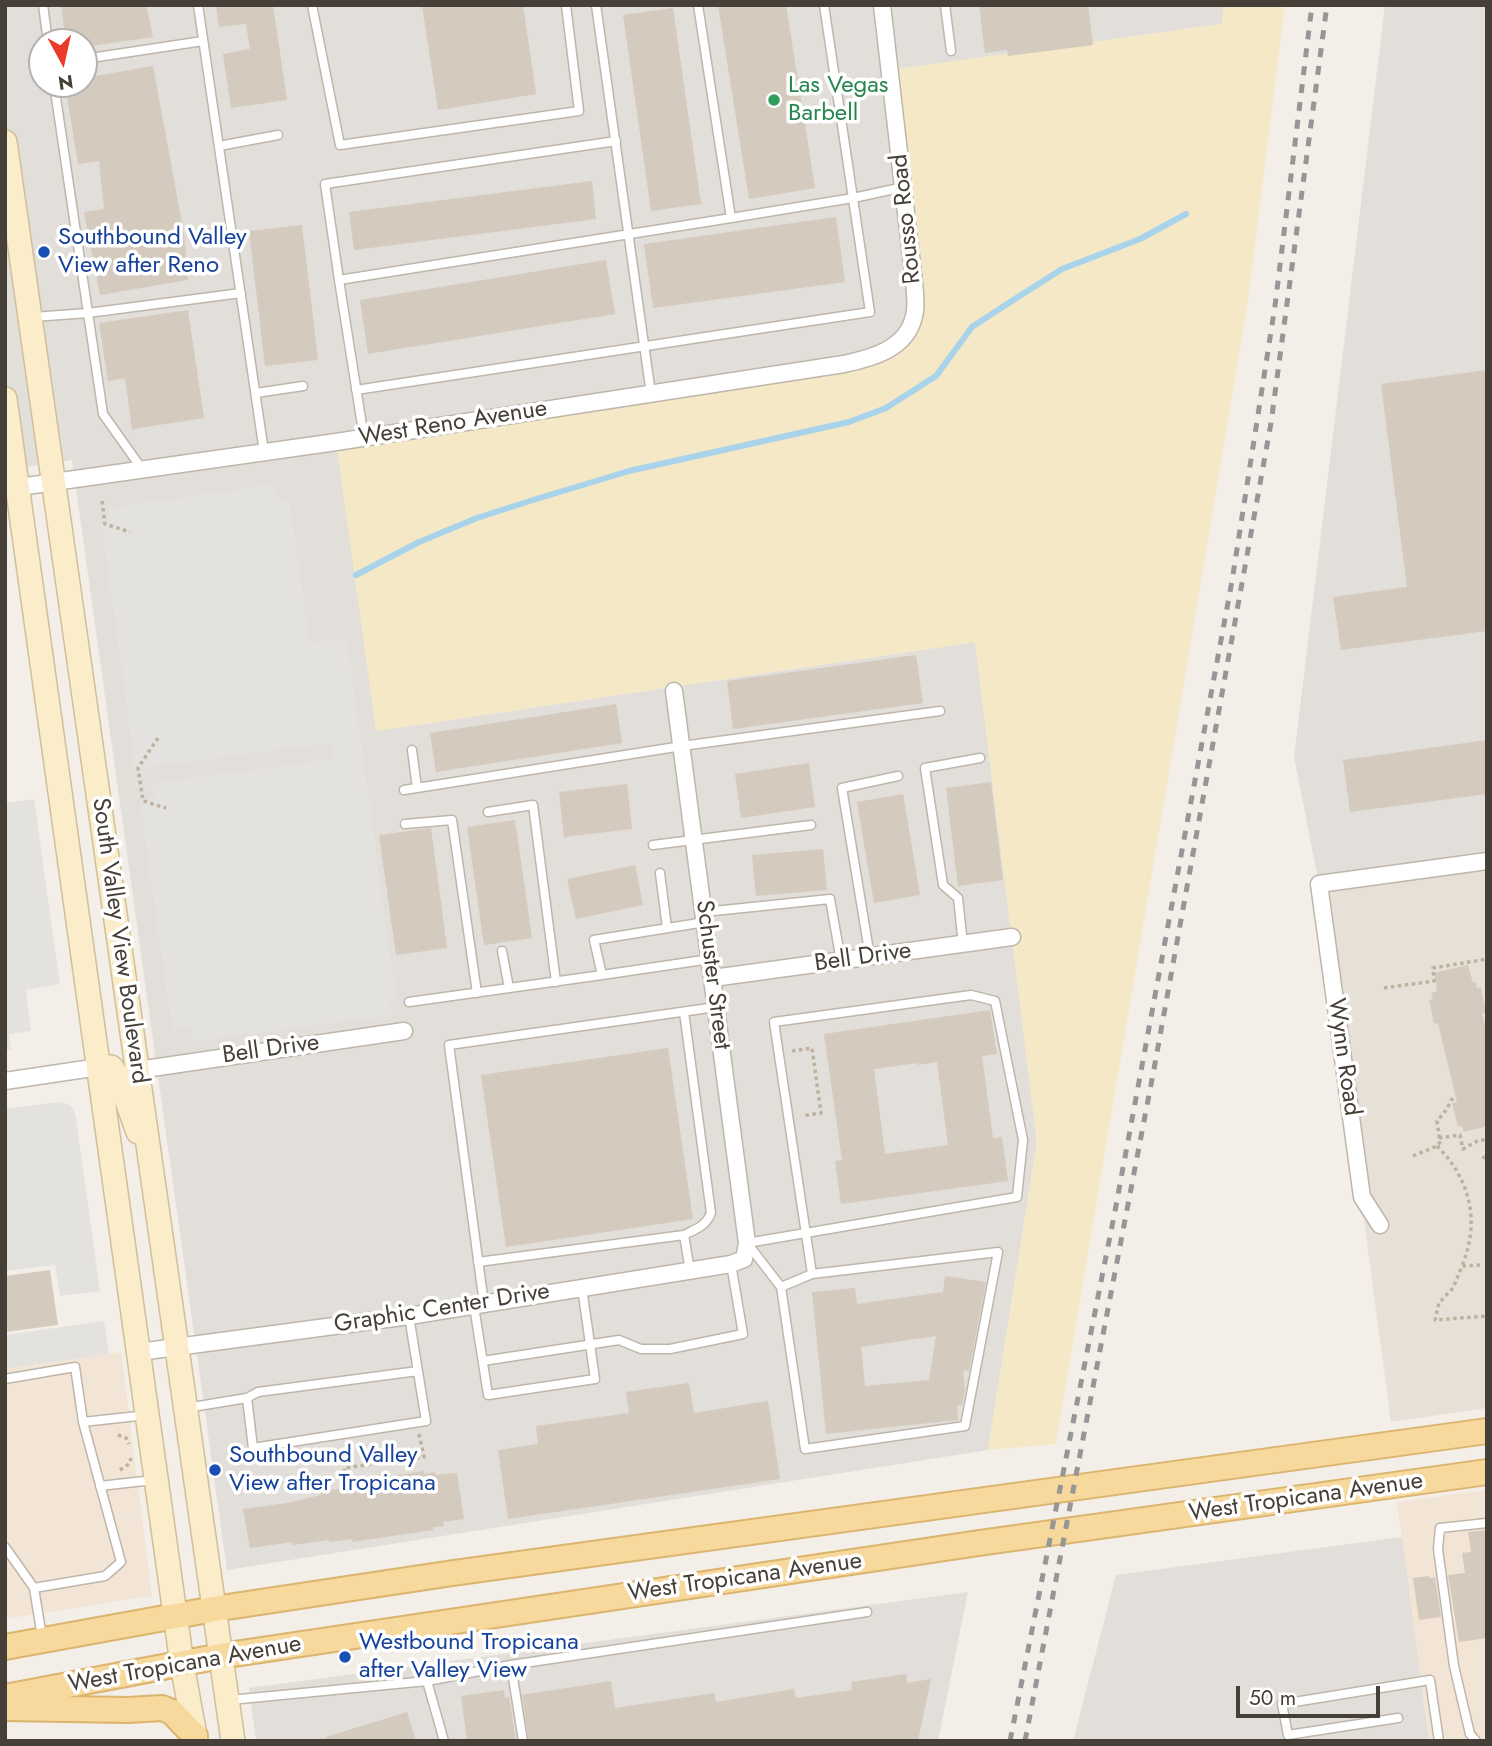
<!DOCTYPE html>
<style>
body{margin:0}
#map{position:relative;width:1492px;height:1746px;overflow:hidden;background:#f3efe8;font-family:Jost,sans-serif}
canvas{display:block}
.frame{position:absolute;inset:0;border:7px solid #453f37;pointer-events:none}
.north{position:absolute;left:28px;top:28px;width:70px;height:70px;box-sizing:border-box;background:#fff;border:2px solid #b5b2af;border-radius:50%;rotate:172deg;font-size:19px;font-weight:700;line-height:28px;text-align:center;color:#453f37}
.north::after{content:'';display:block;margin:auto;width:24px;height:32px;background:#eb3a27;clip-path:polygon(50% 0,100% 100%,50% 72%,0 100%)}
.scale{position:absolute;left:1236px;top:1686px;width:144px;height:32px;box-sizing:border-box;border:4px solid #453f37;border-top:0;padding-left:9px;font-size:21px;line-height:24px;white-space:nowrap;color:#453f37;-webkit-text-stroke:5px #fff;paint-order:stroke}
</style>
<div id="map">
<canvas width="1492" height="1746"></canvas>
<div class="frame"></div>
<div class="north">N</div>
<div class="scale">50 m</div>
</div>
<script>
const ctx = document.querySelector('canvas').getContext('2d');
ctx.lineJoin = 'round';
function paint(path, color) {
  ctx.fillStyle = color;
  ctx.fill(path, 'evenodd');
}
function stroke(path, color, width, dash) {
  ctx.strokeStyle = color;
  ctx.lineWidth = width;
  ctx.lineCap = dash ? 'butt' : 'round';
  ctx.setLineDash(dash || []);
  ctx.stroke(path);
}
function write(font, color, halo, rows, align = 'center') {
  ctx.font = font + ' Jost,sans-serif';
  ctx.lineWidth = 7;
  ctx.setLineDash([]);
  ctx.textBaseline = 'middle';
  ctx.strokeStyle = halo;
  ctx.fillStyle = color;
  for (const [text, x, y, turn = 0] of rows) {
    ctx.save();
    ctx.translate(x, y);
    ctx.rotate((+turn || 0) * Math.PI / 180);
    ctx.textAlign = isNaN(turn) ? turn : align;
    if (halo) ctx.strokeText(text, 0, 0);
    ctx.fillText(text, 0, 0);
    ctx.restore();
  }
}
const residential = new Path2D(`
 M1487 861V1408L1391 1422 1319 884Z`);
const commercial = new Path2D(`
 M121 1352 152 1596 5 1619V1369Z
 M1487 1490V1741H1429L1397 1502Z`);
const industrial = new Path2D(`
 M5 5H1224L1222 24 891 70 914 282 909 331 376 731 975 642 1037 1142 988 1450 227 1570 72 460 5 470ZM42 42H84V84H42Z
 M1385 5H1487V861L1319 884 1294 757Z
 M1402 1537 1429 1741H1073L1116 1575Z
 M968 1592 938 1741H256L249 1688Z`);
const sand = new Path2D(`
 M1224 5H1285L1248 301 1056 1444 988 1450 1037 1142 975 642 376 731 336 442 880 354 915 316 890 70 1222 24Z`);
const parking = new Path2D(`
 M276 484 278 500 289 499 310 643 347 639 396 998 390 1000 392 1015 193 1042 190 1028 172 1029 140 802 154 799 153 783 333 759 331 743 135 769 102 525 110 523 108 508Z
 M34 799 60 984 26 990 31 1031 9 1034 11 1049 5 1051V803Z
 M58 1102 68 1104 74 1110 76 1118 100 1291 60 1296 55 1265 5 1271V1109Z
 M104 1321 109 1354 5 1369V1335Z`);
const stream = new Path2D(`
 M356 575 419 542 477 518 533 500 629 471 849 422 886 408 936 376 972 327 1007 304 1062 269 1140 239 1186 214`);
const building = new Path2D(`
 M61 5H146L153 37 84 47V42H66Z
 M216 5H273L287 100 231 108 223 54 250 49 246 24 219 27Z
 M422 5H523L536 94 438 110Z
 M718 5H786L815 188 749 199Z
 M979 5H1088L1093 45 1008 56 1007 50 985 53Z
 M673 8 701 204 651 211 623 15Z
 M153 66 184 234 188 280 100 295 84 212 104 209 99 161 78 164 65 84H84V78Z
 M592 181 596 219 354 250 349 212Z
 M836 217 845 282 653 308 644 244Z
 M302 225 318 360 265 366 249 231Z
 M606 260 615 314 368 354 360 300Z
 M188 310 204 418 132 429 125 378 108 381 99 323Z
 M1487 370V631L1341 650 1333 597 1407 587 1381 384Z
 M916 655 923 703 733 729 727 681Z
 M616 704 622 743 436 772 430 733Z
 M1487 740V794L1350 812 1343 760Z
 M809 763 815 807 741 818 735 774Z
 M991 782 1003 880 958 886 946 788Z
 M627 784 632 829 564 837 559 792Z
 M903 794 920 895 874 903 857 802Z
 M515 820 532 938 484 945 467 827Z
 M431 828 447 948 396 955 379 835Z
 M823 849 827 890 756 896 752 855Z
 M635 865 643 905 576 919 567 879Z
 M1468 965 1473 983 1476 982 1477 988 1481 987 1486 1013H1482L1487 1033V1126L1464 1132 1462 1126 1458 1127 1452 1103 1457 1102 1438 1023 1434 1024 1429 1000 1433 999 1431 993 1437 991 1434 973Z
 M990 1010 997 1054 982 1056 993 1138 1002 1137 1008 1181 841 1204 835 1161 842 1160 824 1034ZM937 1062 948 1145 885 1154 874 1069 917 1063 918 1065Z
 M668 1048 693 1219 506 1247 481 1075Z
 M50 1270 58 1325 5 1332V1276Z
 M945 1276 986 1282 969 1371 963 1370 965 1390 962 1405 957 1406 958 1420 826 1434 812 1292 855 1288 857 1304 943 1292ZM936 1336 929 1380 865 1386 861 1347Z
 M689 1383 694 1413 768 1401 780 1479 508 1519 498 1450 538 1444 536 1426 629 1413 626 1392Z
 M424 1471V1474L435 1472 436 1475 457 1473 464 1519 443 1522 444 1526 433 1527V1530L352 1542 353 1539 329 1542V1540L293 1545 292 1542 250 1548 243 1509 287 1503 321 1495 320 1491 355 1487 356 1482Z
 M1487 1530V1638L1459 1642 1448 1575 1465 1573 1462 1553 1471 1552 1468 1532Z
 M1429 1576V1578L1435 1577 1441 1617 1419 1620 1413 1578Z
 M906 1674 907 1683 931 1679 918 1741H529L522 1695 611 1681 615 1708 714 1693 716 1702 794 1689 796 1698 852 1690 851 1682Z
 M504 1690 505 1698 509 1697 516 1741H467L461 1696Z
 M407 1712 416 1741H326V1737Z`);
const path = new Path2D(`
 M102 501 105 524 130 532
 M158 738 138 768 143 801 166 808
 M1384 988 1434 981 1433 968 1487 959
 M792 1051 812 1048 821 1113 802 1116
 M1439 1138 1460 1135 1463 1149 1479 1140H1487
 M1437 1146C1471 1180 1480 1222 1462 1266
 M1413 1156 1437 1146 1440 1142 1437 1121 1447 1109 1451 1100 1456 1098
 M1483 1159 1487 1152
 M1480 1265 1462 1266 1453 1288 1439 1303 1435 1320 1487 1316
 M118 1435 126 1438 129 1444
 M120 1470 129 1464 131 1458
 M347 1486 344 1468 424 1457 419 1434`);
const service = new Path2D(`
 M43 5 48 42
 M198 5 264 452
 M312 5 340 145 579 111 566 5
 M596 5 651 394
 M698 5 731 218
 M945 5 951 51
 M84 59 203 41
 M54 84 103 414 142 469
 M219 146 278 135
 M339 280 325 184 616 141
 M33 317 88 313 241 293
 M356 390 870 312 824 5
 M256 393 303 386
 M364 438 339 280 731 218 853 198 904 187
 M412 750 417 788
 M404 790 682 746 940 711
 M488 812 533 805 556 982
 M405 824 452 820 477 993
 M653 845 811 825
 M660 873 667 928
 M704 912 830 899 841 961
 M705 922 594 940 602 975 710 959
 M963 944 958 898 943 885 925 768 980 758
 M502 951 509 988
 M870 957 842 788 898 776
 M409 1002 602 975
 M684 1012 711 1213C706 1226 696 1229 684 1235
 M478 1262 684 1235 690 1271
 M781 1287 747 1243 1017 1197 1023 1140 995 1001 971 995 774 1022 812 1274 998 1252 965 1426 805 1449 781 1287 812 1274
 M484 1304 449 1045 716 1007
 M474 1306 488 1395 595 1379 582 1288
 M483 1361 619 1340 641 1349H670L743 1334 731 1264
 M5 1379 75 1367 83 1422 121 1562 105 1576 34 1588 42 1637
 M247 1398 253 1448 426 1421 409 1316
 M186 1408 247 1398 258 1392 418 1371
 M83 1422 147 1415
 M100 1486 153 1480
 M5 1547 34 1588
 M511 1665 523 1741
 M427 1681 511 1665 867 1612
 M230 1700 427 1681 444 1741
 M1398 1718 1288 1735 1282 1704 1430 1680 1439 1741
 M1476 1741 1470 1734 1454 1666 1438 1549 1440 1528 1487 1523`);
const minor = new Path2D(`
 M5 489 336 442 844 364C872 358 907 349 914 316 917 306 915 293 914 282L882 5
 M713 978 1012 937
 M138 1070 404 1031
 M5 1081 99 1067
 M1380 1225 1362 1197 1319 884 1487 861
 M139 1352 409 1316 731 1264 744 1259 747 1243 674 691`);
const secondary = new Path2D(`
 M5 142 233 1741
 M5 399 182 1664 196 1741
 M99 1067H111C120 1076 132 1117 138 1132`);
const primary = new Path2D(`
 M5 1647 214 1609 453 1573 1487 1431
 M5 1697 221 1656 979 1543 1487 1472
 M5 1708 128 1710 162 1708 172 1712 195 1736`);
const rail = new Path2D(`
 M1010 1741 1115 1211 1232 581 1275 306 1312 5
 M1025 1741 1154 1069 1271 423 1327 5`);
const markers = [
 [774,100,7,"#2e9e5b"],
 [44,252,7,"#1a4fb4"],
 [215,1470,7,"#1a4fb4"],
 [345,1657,7,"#1a4fb4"]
];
const leisureNames = [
 ["Las Vegas",788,86],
 ["Barbell",788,114]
];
const streetNames = [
 ["Rousso Road",907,219,-96],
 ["West Reno Avenue",453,424,-9],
 ["South Valley View Boulevard",119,941,82],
 ["Bell Drive",863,958,-8],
 ["Schuster Street",712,975,83],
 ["Bell Drive",271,1050,-8],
 ["Wynn Road",1343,1057,82],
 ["Graphic Center Drive",442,1309,-9],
 ["West Tropicana Avenue",1306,1498,-8],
 ["West Tropicana Avenue",745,1578,-8],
 ["West Tropicana Avenue",185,1665,-10]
];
const transitNames = [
 ["Southbound Valley",58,238],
 ["View after Reno",58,266],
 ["Southbound Valley",229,1456],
 ["View after Tropicana",229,1484],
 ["Westbound Tropicana",359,1643],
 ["after Valley View",359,1671]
];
paint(residential, '#e6e0d6');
paint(commercial, '#f3e5d5');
paint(industrial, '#e2ded9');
paint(sand, '#f4e8c6');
paint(parking, '#e4e2df');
stroke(stream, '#a8d3eb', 6);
paint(building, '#d4cabe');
stroke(service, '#beb6ab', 11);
stroke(minor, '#beb6ab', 19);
stroke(secondary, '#cfbf9a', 26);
stroke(primary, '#dbb46d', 28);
stroke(path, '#beb19d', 3.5, [3.5, 3.5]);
stroke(service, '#fff', 8);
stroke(minor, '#fff', 16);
stroke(secondary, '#fbecca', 23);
stroke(primary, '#f7d99d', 24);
stroke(rail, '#969696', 5, [9, 9]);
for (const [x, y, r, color] of markers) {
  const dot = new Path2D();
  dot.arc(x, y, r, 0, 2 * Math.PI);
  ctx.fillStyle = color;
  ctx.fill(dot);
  stroke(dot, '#fff', 2.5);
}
write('24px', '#27864d', '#fff', leisureNames, 'left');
write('24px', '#453f37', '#fff', streetNames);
write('24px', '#164399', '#fff', transitNames, 'left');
</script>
